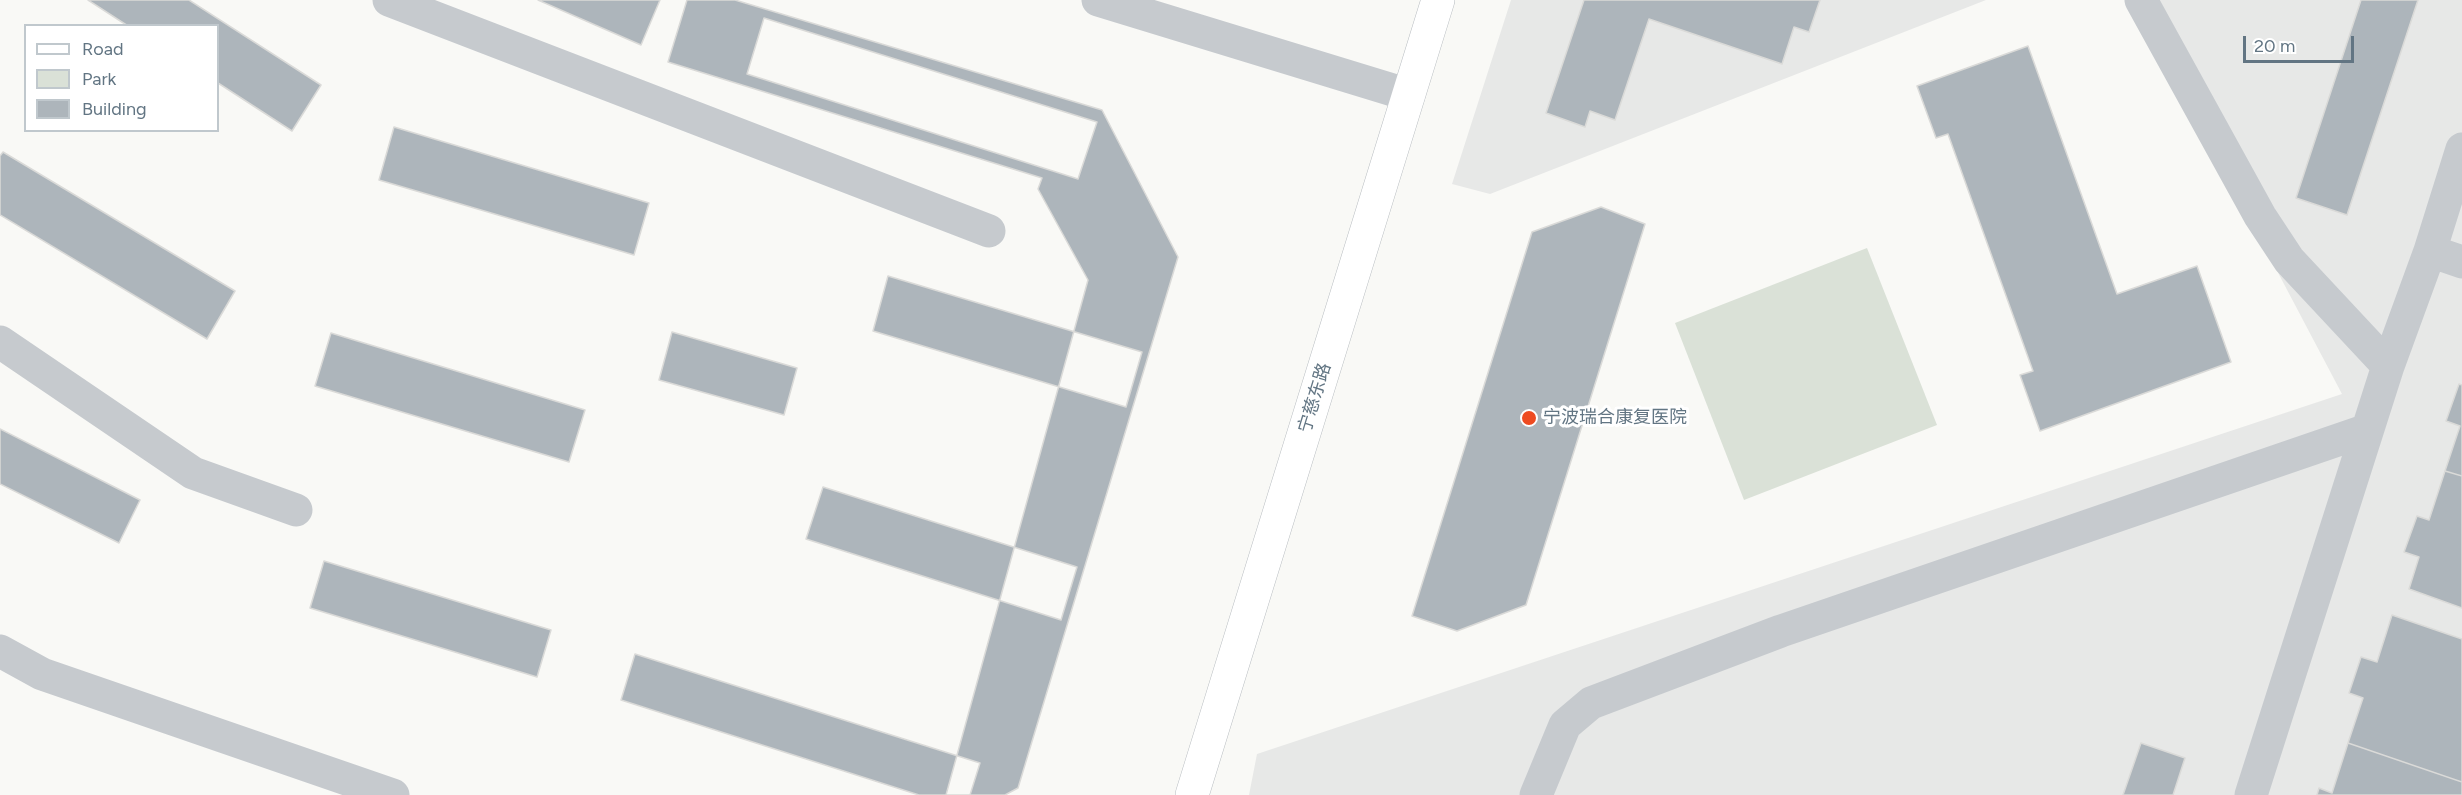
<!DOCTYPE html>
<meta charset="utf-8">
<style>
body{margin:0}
#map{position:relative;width:2462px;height:795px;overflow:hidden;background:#f9f9f6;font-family:Figtree,sans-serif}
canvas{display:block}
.legend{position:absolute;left:24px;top:24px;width:195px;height:108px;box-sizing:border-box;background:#fff;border:2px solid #c0c8cd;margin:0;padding:8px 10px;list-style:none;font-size:18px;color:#627583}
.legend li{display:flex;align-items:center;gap:12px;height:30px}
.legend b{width:30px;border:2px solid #c0c8cd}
.scale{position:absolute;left:2243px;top:36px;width:111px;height:27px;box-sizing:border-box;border:3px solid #627583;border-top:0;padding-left:8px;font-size:18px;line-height:21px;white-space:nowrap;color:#627583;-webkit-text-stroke:4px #fff;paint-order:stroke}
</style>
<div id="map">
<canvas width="2462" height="795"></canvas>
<ul class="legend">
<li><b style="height:8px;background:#fff"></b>Road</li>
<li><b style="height:16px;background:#dae1d7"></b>Park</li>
<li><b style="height:16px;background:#adb5bb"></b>Building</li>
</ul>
<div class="scale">20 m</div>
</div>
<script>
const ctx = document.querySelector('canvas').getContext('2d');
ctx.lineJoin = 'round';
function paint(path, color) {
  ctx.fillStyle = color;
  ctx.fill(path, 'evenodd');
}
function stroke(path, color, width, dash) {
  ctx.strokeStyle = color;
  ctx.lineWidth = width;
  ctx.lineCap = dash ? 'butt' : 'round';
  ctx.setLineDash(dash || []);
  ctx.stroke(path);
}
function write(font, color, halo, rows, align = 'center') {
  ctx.font = font + ' Figtree,"Noto Sans SC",sans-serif';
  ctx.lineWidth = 6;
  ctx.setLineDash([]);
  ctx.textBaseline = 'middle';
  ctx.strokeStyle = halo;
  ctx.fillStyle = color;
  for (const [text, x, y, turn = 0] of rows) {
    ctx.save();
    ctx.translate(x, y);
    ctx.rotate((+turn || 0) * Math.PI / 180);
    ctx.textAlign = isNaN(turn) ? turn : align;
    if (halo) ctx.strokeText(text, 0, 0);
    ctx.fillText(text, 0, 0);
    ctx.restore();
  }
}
const built = new Path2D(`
 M1511 0H1986L1490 194 1452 184Z
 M2127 0H2462V795H1249L1257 754 2342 394 2140 11Z`);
const green = new Path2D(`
 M1867 248 1937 425 1744 500 1675 323Z`);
const building = new Path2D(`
 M88 0H189L321 85 292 131 218 83V26H128Z
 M538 0H660L641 45Z
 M687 0H735L1102 110 1178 257 1018 788 1005 795H946L1088 280 1038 189 1042 178 668 62Z
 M1584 0H1820L1809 32 1794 27 1782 64 1649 19 1615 120 1590 111 1585 127 1546 113Z
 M2361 0H2418L2347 215 2296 198Z
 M764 18 1097 122 1078 179 747 74Z
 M2028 46 2117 294 2197 266 2231 362 2040 431 2020 375 2033 371 1948 134 1936 138 1917 86Z
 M394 127 649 203 634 255 379 180Z
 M3 152 235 291 207 339 0 215V156Z
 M1601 207 1645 224 1526 605 1457 631 1412 616 1532 232Z
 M888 276 1142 352 1126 407 873 331Z
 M672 332 797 368 784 415 659 380Z
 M331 333 585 410 569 462 315 386Z
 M2459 384 2462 385V476L2445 471 2460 426 2446 421Z
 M0 429 140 500 119 543 0 484Z
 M2445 471 2462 476V608L2409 589 2419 557 2404 552 2417 516 2429 520Z
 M823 487 1077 567 1061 620 806 539Z
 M324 561 551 630 537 677 310 608Z
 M2392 615 2462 639V782L2348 743 2363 698 2349 693 2361 657 2377 662Z
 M635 654 980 763 970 795H919L621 700Z
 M2141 743 2185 758 2173 795H2123Z
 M2348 743 2462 782V795H2317L2319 788 2332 793Z`);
const minor = new Path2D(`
 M389 0 989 231
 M1098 0 1409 95
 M2141 0 2260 216 2289 260 2388 366
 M2430 251 2462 262
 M0 342 193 473 296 510
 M0 651 42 674 393 795
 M1536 795 1565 725 1591 703 1781 631 2367 430
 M2251 795 2388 366 2430 251 2462 149`);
const major = new Path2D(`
 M1192 795 1438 0`);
const markers = [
 [1529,418,8,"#ee4b21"]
];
const streetNames = [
 ["宁慈东路",1315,398,-73]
];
const poiNames = [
 ["宁波瑞合康复医院",1543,418]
];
paint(built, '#e7e8e7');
paint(green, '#dae1d7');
paint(building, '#adb5bb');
stroke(building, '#dadad8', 1.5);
stroke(major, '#b7bcc0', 34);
stroke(minor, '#c6cace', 33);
stroke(major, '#fff', 33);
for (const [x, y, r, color] of markers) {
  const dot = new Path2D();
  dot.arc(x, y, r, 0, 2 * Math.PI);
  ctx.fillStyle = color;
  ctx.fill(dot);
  stroke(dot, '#fff', 2);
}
write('18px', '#627583', '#fff', streetNames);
write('18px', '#627583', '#fff', poiNames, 'left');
</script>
